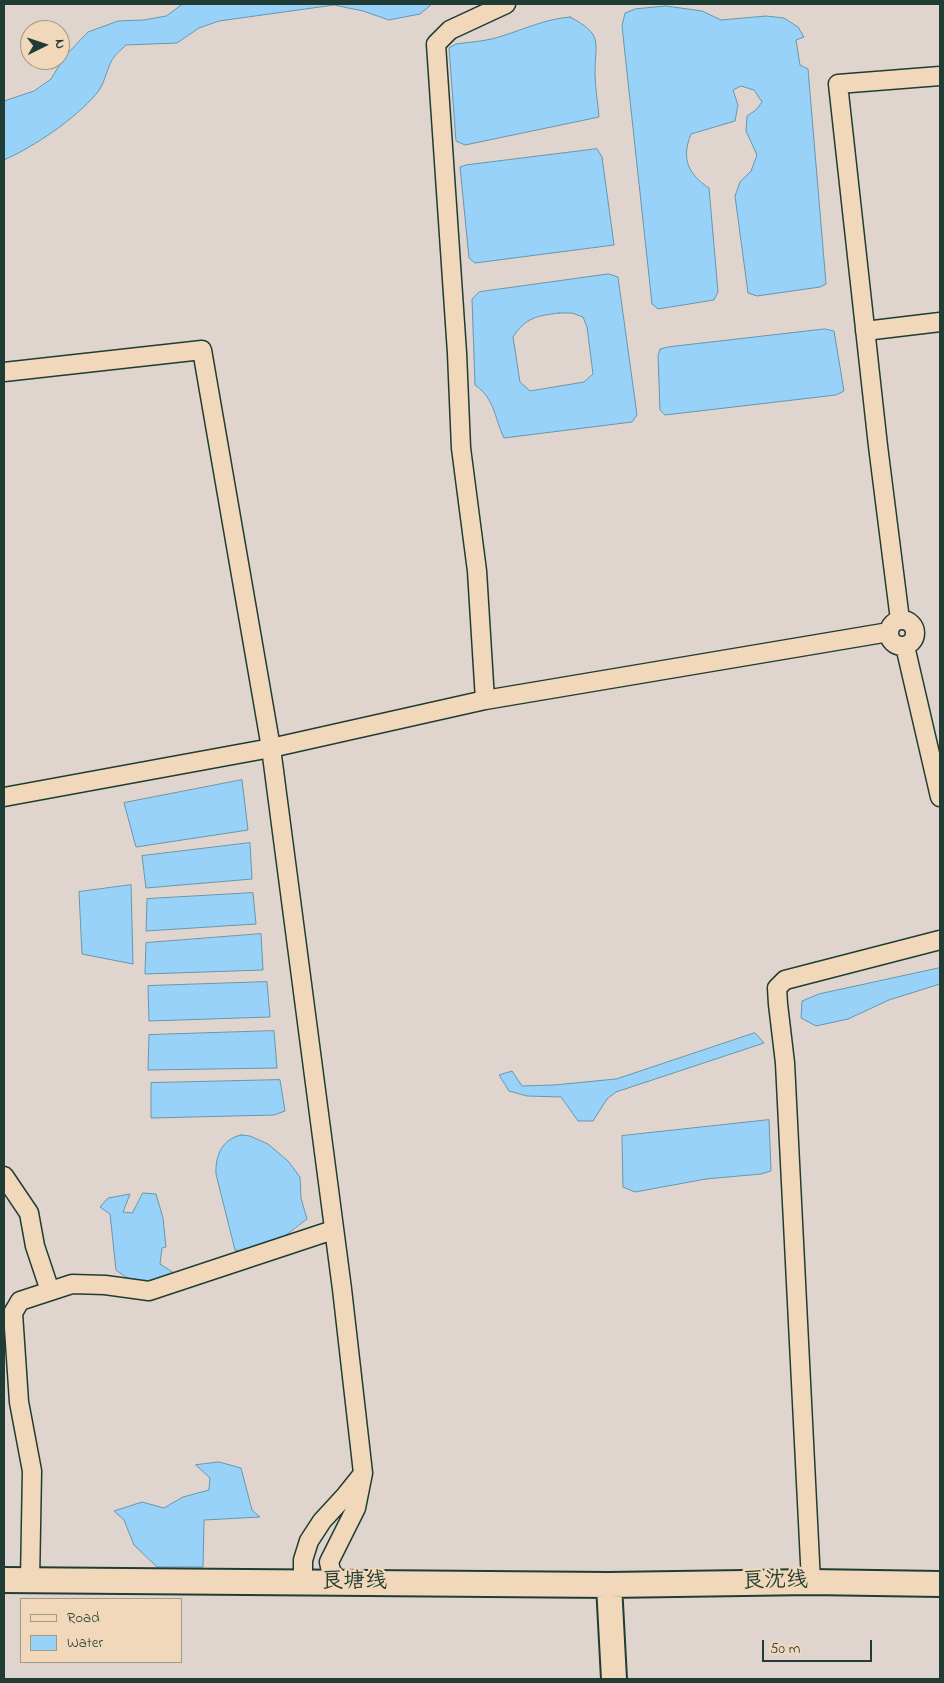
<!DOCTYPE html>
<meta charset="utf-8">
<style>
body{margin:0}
#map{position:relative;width:944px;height:1683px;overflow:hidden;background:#dfd5ce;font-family:"Indie Flower",sans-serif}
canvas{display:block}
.frame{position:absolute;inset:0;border:5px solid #1f3d34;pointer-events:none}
.legend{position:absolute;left:20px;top:1598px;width:162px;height:65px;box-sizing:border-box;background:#f2d8ba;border:1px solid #9e9a84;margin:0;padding:6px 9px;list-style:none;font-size:15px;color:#1f3d34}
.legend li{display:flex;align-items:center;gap:10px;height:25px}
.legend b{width:25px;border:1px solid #9e9a84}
.north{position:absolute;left:20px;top:20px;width:50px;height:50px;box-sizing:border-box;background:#f2d8ba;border:1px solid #9e9a84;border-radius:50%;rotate:86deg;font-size:14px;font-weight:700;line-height:20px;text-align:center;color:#1f3d34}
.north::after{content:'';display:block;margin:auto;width:18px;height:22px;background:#1f3d34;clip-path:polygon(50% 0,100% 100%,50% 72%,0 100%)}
.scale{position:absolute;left:762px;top:1640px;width:110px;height:22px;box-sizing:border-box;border:2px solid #1f3d34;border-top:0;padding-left:6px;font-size:15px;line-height:18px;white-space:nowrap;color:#1f3d34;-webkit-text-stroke:4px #f2d8ba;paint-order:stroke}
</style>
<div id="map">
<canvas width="944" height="1683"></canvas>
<div class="frame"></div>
<ul class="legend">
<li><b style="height:6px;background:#f2d8ba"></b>Road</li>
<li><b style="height:14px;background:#98d2f8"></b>Water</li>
</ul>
<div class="north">N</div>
<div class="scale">50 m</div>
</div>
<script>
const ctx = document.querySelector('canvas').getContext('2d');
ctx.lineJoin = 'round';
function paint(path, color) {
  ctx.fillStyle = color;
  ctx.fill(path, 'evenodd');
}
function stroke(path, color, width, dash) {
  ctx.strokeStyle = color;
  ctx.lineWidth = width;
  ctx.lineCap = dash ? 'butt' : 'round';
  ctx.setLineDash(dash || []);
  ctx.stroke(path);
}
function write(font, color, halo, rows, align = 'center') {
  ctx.font = font + ' "Indie Flower","LXGW WenKai TC",sans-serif';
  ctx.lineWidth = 5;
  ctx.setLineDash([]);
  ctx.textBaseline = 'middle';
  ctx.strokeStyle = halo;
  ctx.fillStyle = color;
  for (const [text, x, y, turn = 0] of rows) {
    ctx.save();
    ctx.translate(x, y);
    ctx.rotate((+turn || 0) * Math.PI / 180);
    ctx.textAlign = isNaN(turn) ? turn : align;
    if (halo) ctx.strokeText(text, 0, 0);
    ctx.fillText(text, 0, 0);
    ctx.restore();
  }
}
const water = new Path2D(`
 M183 4H432L420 14 389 20 363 11 334 5 219 21 199 28 177 43 126 45C121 50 114 55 111 62 106 72 104 85 97 93 74 120 35 146 4 160V101L34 91 51 79 65 56 88 32 118 21 144 20 166 16Z
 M666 6 702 11 721 20 766 16 784 18 798 27 804 37 796 40 800 65 808 69 826 284 820 287 757 296 748 293 735 196 740 182 751 171 757 155 746 131 747 116 756 110 762 102 754 90 741 86 733 90 738 105 735 121 691 134C681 159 688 174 709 188L718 292 714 300 658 309 652 304 622 26 625 13 635 9Z
 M570 17C604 35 595 41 595 74 595 88 598 103 599 117L465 145 456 141 449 48 456 44C471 42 488 41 502 36 525 29 545 19 570 17Z
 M597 149 602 157 614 245 475 263 469 258 460 167 466 165Z
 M609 274 618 277 637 415 632 422 504 438C494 417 495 399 475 385L472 299 479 292ZM559 313H572L583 317 587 327 593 374 584 382 530 391 520 382 513 337C526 317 537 316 559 313Z
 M825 329 834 331 844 391 836 395 665 415 660 410 658 356 660 349 668 347Z
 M242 780 248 830 136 847 124 803Z
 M250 843 252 879 146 888 142 856Z
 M131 885 133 964 82 954 79 892Z
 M253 893 256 924 146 931 147 899Z
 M261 934 263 970 145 974 146 943Z
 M940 968V984L889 1000 848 1019 816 1026 801 1018 802 1001 819 994Z
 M267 982 270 1017 149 1021 148 986Z
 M274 1031 277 1068 148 1070 149 1035Z
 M755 1033 764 1043 616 1092 607 1099 593 1121H578L561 1097 527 1096 509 1091 499 1075 512 1071 522 1086 554 1085 616 1079Z
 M280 1080 285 1111 274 1115 151 1118V1083Z
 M769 1120 771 1171 761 1174 706 1179 635 1192 623 1187 622 1136Z
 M241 1135 250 1136 268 1144 288 1161 300 1177 301 1198 307 1219C284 1236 266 1255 235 1250L216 1174C215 1156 222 1139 241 1135Z
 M143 1193 156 1194 163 1218 166 1247 162 1248 160 1264 174 1273C153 1290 135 1285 116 1270L110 1214 100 1207 108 1198 130 1194 123 1212 132 1213Z
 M219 1462 241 1468 252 1510 260 1517 204 1520 203 1567H157L134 1545 124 1520 114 1511 142 1502 164 1508 183 1497 209 1490 210 1478 196 1465Z`);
const street = new Path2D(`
 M865 331 940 322
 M4 372 202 350 271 748 342 1289 363 1473 356 1508 329 1562 331 1571 340 1583
 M889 633a13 13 0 1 1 26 0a13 13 0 1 1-26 0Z
 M900 620 878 446 838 84 940 76
 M905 646 940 797
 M485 700 477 571 461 448 457 353 436 44 450 30 506 4
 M4 797 271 748 485 700 889 632
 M4 1176 29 1213 35 1246 50 1291
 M30 1581 32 1471 19 1402 13 1313 20 1301 72 1284 105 1285 149 1291 333 1230
 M811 1582 785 1063 778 1004 777 988 785 980 940 940
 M303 1583V1560L309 1541 322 1521 345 1496 361 1476`);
const secondary = new Path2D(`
 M4 1580 609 1585 811 1582 940 1584
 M609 1585 614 1679`);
const streetNames = [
 ["良塘线",354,1583],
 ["良沈线",775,1583,-1]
];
paint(water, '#98d2f8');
stroke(water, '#6896aa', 1);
stroke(street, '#1f3d34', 21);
stroke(secondary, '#1f3d34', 28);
stroke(street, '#f2d8ba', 18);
stroke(secondary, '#f2d8ba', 24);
write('22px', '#1f3d34', '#f2d8ba', streetNames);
</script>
